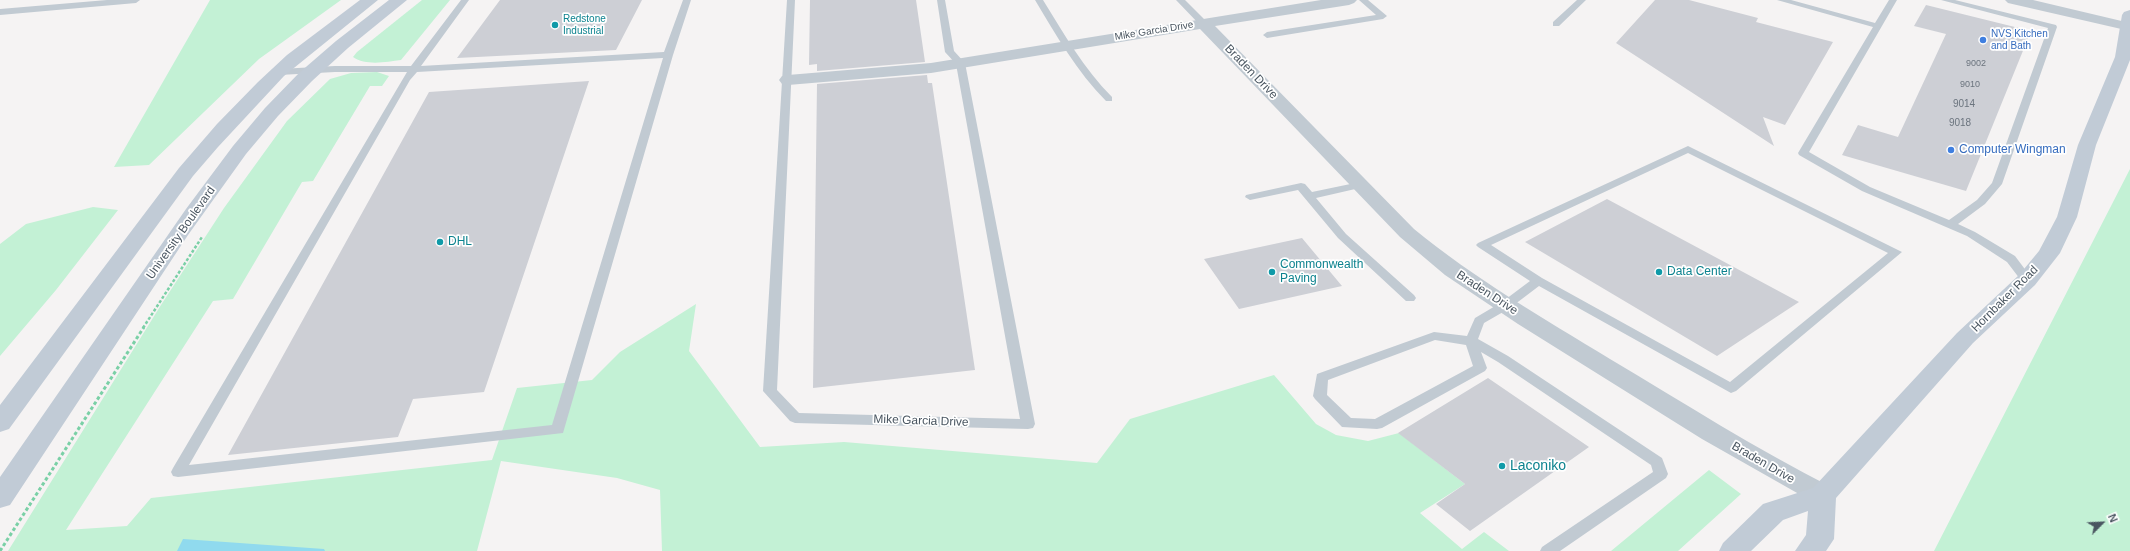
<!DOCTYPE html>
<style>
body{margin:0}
#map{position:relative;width:2130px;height:551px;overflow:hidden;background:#f5f3f3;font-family:Arial,sans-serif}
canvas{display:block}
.north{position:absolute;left:2082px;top:503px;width:40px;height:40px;-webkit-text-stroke:3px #fff;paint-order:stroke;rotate:66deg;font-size:11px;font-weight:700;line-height:16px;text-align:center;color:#4a5661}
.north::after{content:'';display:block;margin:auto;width:14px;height:18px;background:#4a5661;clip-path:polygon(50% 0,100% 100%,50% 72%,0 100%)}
</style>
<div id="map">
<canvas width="2130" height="551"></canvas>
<div class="north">N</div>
</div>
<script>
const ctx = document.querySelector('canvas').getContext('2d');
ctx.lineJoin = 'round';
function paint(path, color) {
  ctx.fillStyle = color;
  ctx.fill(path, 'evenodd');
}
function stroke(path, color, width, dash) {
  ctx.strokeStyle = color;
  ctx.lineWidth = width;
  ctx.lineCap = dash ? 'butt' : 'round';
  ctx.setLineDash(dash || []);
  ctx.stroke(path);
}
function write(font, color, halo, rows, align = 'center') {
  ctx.font = font + ' Arial,sans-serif';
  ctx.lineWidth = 3.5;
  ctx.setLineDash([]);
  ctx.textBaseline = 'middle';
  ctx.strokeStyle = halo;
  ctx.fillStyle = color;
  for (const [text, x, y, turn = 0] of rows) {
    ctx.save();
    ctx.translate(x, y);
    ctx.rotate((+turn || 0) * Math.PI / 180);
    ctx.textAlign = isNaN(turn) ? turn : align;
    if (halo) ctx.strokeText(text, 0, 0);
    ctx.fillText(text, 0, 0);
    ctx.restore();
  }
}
const green = new Path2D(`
 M210 0H341L259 59 149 165 114 167Z
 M422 0H450L401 60C386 62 366 66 353 57L357 52Z
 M377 72 389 76 382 86H370L313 181 302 182 233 299 213 301 66 530 127 526 151 498 492 460 517 388 592 380 620 352 696 304 689 351 760 447 844 442 1097 463 1130 419 1274 375 1316 424 1336 435 1368 441 1399 433 1465 484 1420 513 1462 549 1484 532 1509 551H662L660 490 617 478 501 461 477 551H8L161 305 224 208 287 121 330 79 351 73Z
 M2130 169V551H1934Z
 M93 207 118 210 56 290 0 356V244L26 224Z
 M1709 470 1741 494 1678 551H1611Z`);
const water = new Path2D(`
 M183 539 324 549 325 551H177Z`);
const building = new Path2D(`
 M500 0H642L616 50 457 58Z
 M810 0H916L925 62 817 71V64L809 65Z
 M1655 0H1689L1758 18 1756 22 1833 42 1785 125 1763 117 1774 146 1616 43Z
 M1926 5 2031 31 1966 191 1842 155 1858 125 1898 137 1946 34 1914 26Z
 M927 75 928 83H932L975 370 813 388 817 84Z
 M589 81 484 392 413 399 398 437 228 455 429 92Z
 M1607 199 1799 302 1717 356 1525 242Z
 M1302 238 1342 286 1239 309 1204 259Z
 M1488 378 1589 447 1470 531 1436 504 1465 484 1398 433Z`);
const pathFar1 = new Path2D(`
 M143 328 202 237`);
const path = new Path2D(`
 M0 551 144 327`);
const service = new Path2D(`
 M107 0H140L136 3 0 15V9Z
 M461 0H469L421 66 664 52 683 0H691L673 55 563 433 178 477 173 476 171 472 173 468 407 72H335L279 75 274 72 279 69 335 66H411ZM663 58 552 425 189 465 410 80 417 72Z
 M787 0H795L777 390 799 413 1020 419 956 64 945 52 937 0H945L954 51 965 63 1035 424 1033 428 1028 429 795 423 790 421 763 391Z
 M1035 0H1043C1064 34 1084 69 1112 97V101H1106C1077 72 1056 35 1035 0Z
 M1176 0H1185L1206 21V25H1200Z
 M1359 0H1368L1387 16 1383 19 1267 38 1263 35 1267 32 1376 15Z
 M1577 0H1586L1559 26H1553V22Z
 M1777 0H1791L1875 23 1889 0H1897L1809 152 1870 187 1949 220 1977 200 1992 183 2048 28 1941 0H1955L2056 25 2057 27 2002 184 1985 204 1958 224 1975 232 2015 256 2033 280 2031 283H2023L2007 262 1967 236 1862 191 1799 155 1798 153 1873 27Z
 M1688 146 1902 252 1736 391 1731 393 1539 286 1510 308 1484 323 1478 339 1508 356 1662 458 1668 474 1666 478 1560 551H1540L1542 547 1653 472 1651 465 1498 362 1481 352 1487 368 1485 371 1382 428 1377 429 1342 427 1315 399 1313 396 1317 374 1434 332 1467 336 1475 318 1502 302 1530 281 1478 247 1476 245 1478 243ZM1688 153 1888 253 1730 382 1542 278 1491 245ZM1435 340 1466 345 1473 366 1375 419 1351 418 1327 395 1328 380Z
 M1360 182 1364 183 1365 185 1364 187 1316 198 1346 234 1414 295 1416 298 1414 301H1406L1338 238 1298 190 1250 200 1245 197 1246 195 1301 183 1305 184 1312 192Z`);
const minor = new Path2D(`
 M1321 0H1357L1354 3 1349 5 1215 26 1414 229C1475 279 1543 318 1610 359 1684 403 1756 449 1833 488L1837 495 1833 502 1823 505 1813 502 1702 439 1518 324 1445 275 1400 237 1200 29 931 73 788 85 782 84 779 80 782 76 788 75 931 63Z`);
const tertiary = new Path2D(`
 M2005 0H2033L2130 23V31L2008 3Z`);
const secondary = new Path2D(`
 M360 0H378L284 76 218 147 193 176 9 429 0 432V405L179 168 217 124 258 82 287 55Z
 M389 0H407L348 48 312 81 278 116 246 154 188 235 10 505 0 508V477L186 209 233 146 265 108 299 73 336 41Z
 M2130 10V60L2096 145 2077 217 2060 253 2035 285 1973 343 1836 498 1834 539 1826 551H1795L1806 535 1808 511 1783 520 1751 551H1719L1723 543 1763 504 1813 488 1957 333 2019 275 2039 251 2057 217 2078 145 2115 57 2122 15 2124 12Z`);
const markers = [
 [555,25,4,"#0f9aa8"],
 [1983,40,4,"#3f7fe0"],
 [1951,150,4,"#3f7fe0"],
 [440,242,4,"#0f9aa8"],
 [1272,272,4,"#0f9aa8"],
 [1659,272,4,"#0f9aa8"],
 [1502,466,4,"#0f9aa8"]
];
const farNumbernames = [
 ["9002",1976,64],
 ["9010",1970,85]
];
const farCulturenames = [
 ["Redstone",563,19],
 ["Industrial",563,31]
];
const farStreetnames = [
 ["Mike Garcia Drive",1154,31,-9]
];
const farShopnames = [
 ["NVS Kitchen",1991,34],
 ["and Bath",1991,46]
];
const numberNames = [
 ["9014",1964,104],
 ["9018",1960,123]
];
const streetNames = [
 ["Braden Drive",1251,72,46],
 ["University Boulevard",181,233,-55],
 ["Braden Drive",1487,293,33],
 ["Hornbaker Road",2005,299,-45],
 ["Mike Garcia Drive",921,421,2],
 ["Braden Drive",1763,463,30]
];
const shopNames = [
 ["Computer Wingman",1959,150]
];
const cultureNames = [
 ["DHL",448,242],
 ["Commonwealth",1280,265],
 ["Paving",1280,279],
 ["Data Center",1667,272]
];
const nearCulturenames = [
 ["Laconiko",1510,466]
];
paint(green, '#c3f1d5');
paint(water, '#90daee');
paint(building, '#cdcfd5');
stroke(pathFar1, '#7ad0a6', 2.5, [3, 2]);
stroke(path, '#7ad0a6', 3, [3.5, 2.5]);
paint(service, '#c1cad2');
paint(minor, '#c1cad2');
paint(tertiary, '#c1cad2');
paint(secondary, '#c1cbd6');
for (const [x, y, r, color] of markers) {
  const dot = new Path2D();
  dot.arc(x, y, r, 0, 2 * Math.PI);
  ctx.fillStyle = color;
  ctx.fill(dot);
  stroke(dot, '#fff', 1.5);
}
write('9px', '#6b747e', null, farNumbernames);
write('10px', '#0d838f', '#fff', farCulturenames, 'left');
write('10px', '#4a5661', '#fff', farStreetnames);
write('10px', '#366cbe', '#fff', farShopnames, 'left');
write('10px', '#6b747e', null, numberNames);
write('12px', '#4a5661', '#fff', streetNames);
write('12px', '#366cbe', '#fff', shopNames, 'left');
write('12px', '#0d838f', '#fff', cultureNames, 'left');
write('14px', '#0d838f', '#fff', nearCulturenames, 'left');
</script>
